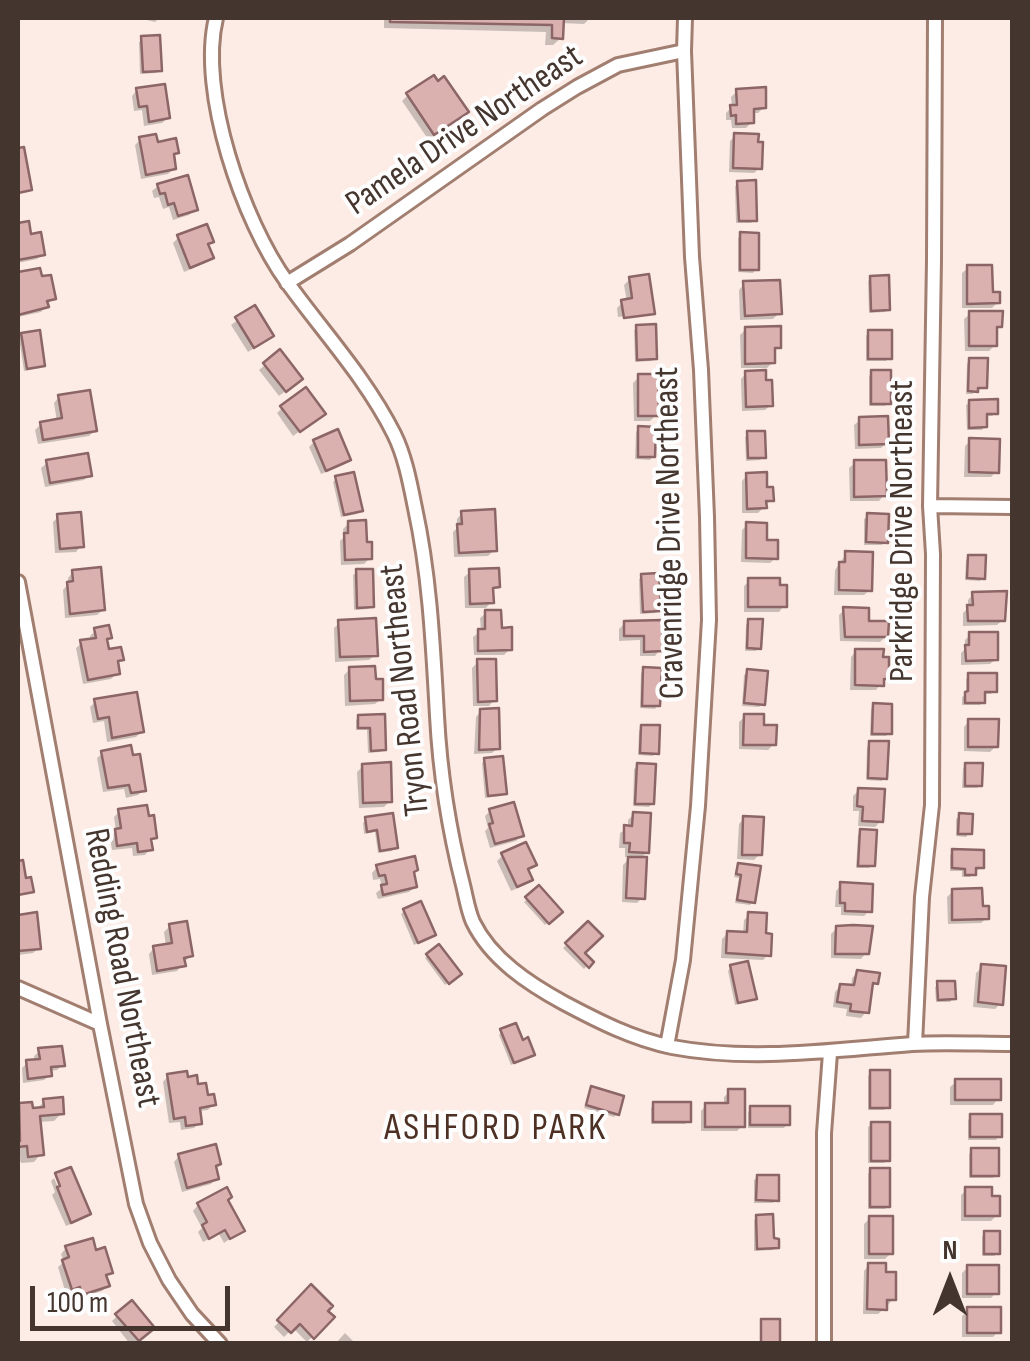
<!DOCTYPE html>
<style>
body{margin:0}
#map{position:relative;width:1030px;height:1361px;overflow:hidden;background:#fcece5;font-family:"Sofia Sans Condensed",sans-serif}
canvas{display:block}
.frame{position:absolute;inset:0;border:20px solid #44352e;pointer-events:none}
.north{position:absolute;left:900px;top:1231px;width:100px;height:100px;-webkit-text-stroke:8px #fdfdfd;paint-order:stroke;rotate:0deg;font-size:28px;font-weight:700;line-height:40px;text-align:center;color:#44352e}
.north::after{content:'';display:block;margin:auto;width:35px;height:45px;background:#44352e;clip-path:polygon(50% 0,100% 100%,50% 72%,0 100%)}
.scale{position:absolute;left:30px;top:1286px;width:200px;height:45px;box-sizing:border-box;border:5px solid #44352e;border-top:0;padding-left:12px;font-size:30px;line-height:35px;white-space:nowrap;color:#44352e;-webkit-text-stroke:8px #fdfdfd;paint-order:stroke}
</style>
<div id="map">
<canvas width="1030" height="1361"></canvas>
<div class="frame"></div>
<div class="north">N</div>
<div class="scale">100 m</div>
</div>
<script>
const ctx = document.querySelector('canvas').getContext('2d');
ctx.lineJoin = 'round';
function paint(path, color) {
  ctx.fillStyle = color;
  ctx.fill(path, 'evenodd');
}
function stroke(path, color, width, dash) {
  ctx.strokeStyle = color;
  ctx.lineWidth = width;
  ctx.lineCap = dash ? 'butt' : 'round';
  ctx.setLineDash(dash || []);
  ctx.stroke(path);
}
function write(font, color, halo, rows, align = 'center') {
  ctx.font = font + ' "Sofia Sans Condensed",sans-serif';
  ctx.lineWidth = 8;
  ctx.setLineDash([]);
  ctx.textBaseline = 'middle';
  ctx.strokeStyle = halo;
  ctx.fillStyle = color;
  for (const [text, x, y, turn = 0] of rows) {
    ctx.save();
    ctx.translate(x, y);
    ctx.rotate((+turn || 0) * Math.PI / 180);
    ctx.textAlign = isNaN(turn) ? turn : align;
    if (halo) ctx.strokeText(text, 0, 0);
    ctx.fillText(text, 0, 0);
    ctx.restore();
  }
}
const shadow = new Path2D(`
 M139 18H159L155 22Z
 M384 18H590L584 24 561 23V38L553 45H545L546 32 384 28Z
 M142 39 159 70 156 73 140 74 139 42Z
 M437 84 460 118 428 139 402 101 408 95Z
 M137 90 168 118 162 123 144 126 142 110 134 111 132 96Z
 M737 91 764 107 758 113H751L752 122 746 128H732L731 120H726V113L732 107 731 97Z
 M735 136 756 144 760 168 754 173 729 172 730 141Z
 M140 140 176 152 172 156 174 168 168 174 141 179 135 145Z
 M739 183 755 220 751 223H736L735 186Z
 M158 186 195 209 189 215 173 220 169 207 163 209 159 197 154 198 152 191Z
 M27 224 29 236 43 254 37 259 18 263V225Z
 M741 235 756 269 753 273 738 272V238Z
 M179 237 211 241 206 246 211 258 205 263 184 272 173 243Z
 M968 268 998 302 992 308H962V273Z
 M38 270 53 298 41 312 18 317V275Z
 M871 278 888 309 885 312 869 313 868 281Z
 M630 279 652 313 649 316V312L618 317 617 308 623 302H627L624 285Z
 M744 284 779 313 773 319 740 320 739 290Z
 M254 308 266 341 248 352 231 325Z
 M970 314 1000 326 995 331V345L989 351H965L964 319Z
 M637 327 655 358 651 361 635 362 634 330Z
 M746 329 779 346 773 352V362L767 368H741L740 335Z
 M869 332 889 358 886 361H866V336Z
 M22 335 43 365 40 368 24 371 19 338Z
 M279 353 295 384 279 396 259 370Z
 M970 360 984 387 972 394H966L967 364Z
 M746 373 771 405 765 410 742 411 741 379Z
 M872 373 888 403 885 406H869V376Z
 M639 377 656 415 650 421H634L633 383Z
 M59 397 94 431 89 436 38 444 35 430 41 424 57 422 54 403Z
 M970 402 996 413 992 416H985V426L982 430H967L966 405Z
 M282 408 317 419 293 436 277 413Z
 M860 420 887 443 881 448 855 449 854 425Z
 M639 429 653 456 650 460 635 459 636 432Z
 M748 434 764 457 760 460 746 461 745 437Z
 M970 441 996 472 991 477H964L965 446Z
 M314 442 348 459 343 465 321 474 309 447Z
 M47 463 89 475 84 480 45 487 41 468Z
 M855 463 884 495 879 501H850L849 468Z
 M747 475 771 500 758 513H742V481Z
 M337 478 360 510 357 514 341 517 333 482Z
 M462 513 494 550 488 556 454 557 453 532 457 528V519Z
 M868 516 885 542 882 545H864V519Z
 M58 517 81 546 76 552 55 553 53 522Z
 M349 523 370 558 364 564 341 565 340 541 344 537 343 529Z
 M747 525 776 558 770 563 741 562 742 530Z
 M846 554 870 590 864 595H834L835 570Z
 M969 557 983 578 980 581 965 580 966 560Z
 M73 572 103 610 97 615 65 618 63 590 68 584V578Z
 M357 572 371 606 368 609 354 610 353 575Z
 M470 572 497 586 491 593V602L486 608H465L464 577Z
 M642 576 658 610 655 613 640 614 639 579Z
 M749 581 784 606 779 612H744V586Z
 M973 594 1003 620 997 625 963 626V613L968 608V600Z
 M844 610 867 623 886 636 880 642 840 641 839 615Z
 M486 613 510 649 504 655H474L473 637 481 631 480 618Z
 M749 621 759 648 756 651H745L746 625Z
 M339 623 375 655 369 660 335 662 334 628Z
 M625 623H660V650L655 656H640V640L619 641V629Z
 M96 630 109 637 105 642 107 652 121 660 116 665 117 673 111 679 83 684 76 648 82 643 91 641 90 636Z
 M970 635 996 659 990 664 961 665V653L965 649V640Z
 M856 651 886 678 876 690H850L851 657Z
 M478 662 494 700 489 706H473L472 668Z
 M350 669 381 699 375 704 345 706 344 675Z
 M644 670 658 705 655 709 640 708 641 673Z
 M748 672 762 704 759 707 742 706 744 675Z
 M969 676 994 690 991 694H983V702L980 705H962V697L966 694V679Z
 M96 701 142 731 136 737 107 742 104 721 93 723 90 707Z
 M874 706 889 733 886 736H870L871 709Z
 M481 711 498 748 492 753 474 754 476 717Z
 M382 716 383 749 380 752 368 753 367 730H356V720L359 717Z
 M745 716 774 744 768 750 739 749V722Z
 M969 721 996 746 990 752 964 751V727Z
 M642 727 656 753 653 756 638 755 639 731Z
 M870 743 885 778 882 781 866 780 867 747Z
 M103 753 144 790 138 795 126 798 124 789 103 792 97 758Z
 M485 760 504 793 501 796 485 798 482 763Z
 M966 765 980 785 977 788H962L963 768Z
 M363 766 390 801 384 807 359 808 357 772Z
 M638 766 652 803 649 807 633 806 634 769Z
 M859 790 881 821 875 827 858 826 859 811H853V796Z
 M490 811 521 836 516 841 490 848 485 831 488 828 485 816Z
 M119 812 154 837 149 842 150 849 145 855 133 856 132 848 112 850 110 837 116 831 114 817Z
 M634 814 647 852 639 860 643 897 637 903 622 902 623 865 631 857H625V848H619L620 833 628 828V820Z
 M960 816 969 833 966 837 956 836V819Z
 M744 818 760 854 754 860 737 859 739 824Z
 M366 820 395 847 392 851 378 853 375 832 364 834 363 823Z
 M861 832 873 865 869 868H856L858 835Z
 M524 845 534 864 528 870 530 879 525 885 511 891 497 861 502 856Z
 M953 852 982 867 978 870H973L970 877H962V871H950V855Z
 M739 866 753 902 750 905 735 903 739 878 734 877 736 869Z
 M377 867 412 874 415 887 409 892 378 899 376 893 382 888 380 879 373 880 372 873Z
 M841 885 870 910 864 916 841 915V907H835L836 891Z
 M539 889 559 911 545 925 524 902Z
 M953 891 980 909 987 918 981 923 948 924 947 897Z
 M404 911 433 935 414 945 401 914Z
 M35 915 39 948 33 953 18 955V917Z
 M749 915 764 936 769 954 763 960 721 958 722 939 728 933 743 934 744 920Z
 M588 924 582 953 591 962 584 969 563 948Z
 M170 926 190 956 177 971 152 975 149 954 154 948 166 946 164 932Z
 M837 928 866 953 861 959 831 958V934Z
 M439 947 459 974 445 985 425 958Z
 M731 967 754 998 751 1001 735 1005 728 971Z
 M982 967 1001 1003 995 1009 973 1007 976 973Z
 M857 973 876 983 869 990 866 1012 861 1018 846 1016 847 1009 833 1007 835 992 840 986 851 987 852 978Z
 M938 984 953 998 950 1002H936L935 987Z
 M502 1031 533 1054 511 1065 499 1035Z
 M40 1051 62 1065 57 1070 49 1071 50 1075 44 1080 23 1083 22 1068 27 1063 35 1062 34 1056Z
 M871 1072 887 1107 884 1110H868V1076Z
 M168 1076 213 1104 208 1110 198 1111 199 1123 194 1128 181 1130 180 1122 169 1123 163 1082Z
 M956 1082 998 1099 993 1105H950V1087Z
 M592 1089 617 1114 614 1117 584 1108 589 1092Z
 M729 1092 742 1126 737 1131H701V1111L706 1105 724 1106V1097Z
 M44 1102 62 1113 54 1121 38 1122 41 1154 34 1162 21 1163 20 1157 18 1159V1108L20 1105 31 1111 35 1110Z
 M654 1104 689 1121 685 1124H651V1108Z
 M751 1109 787 1124 784 1128H748V1112Z
 M971 1117 999 1136 996 1140H968V1120Z
 M872 1124 887 1160 884 1163H868V1127Z
 M972 1150 996 1175 993 1178H969V1154Z
 M179 1156 214 1168 216 1178 211 1184 182 1192 174 1162Z
 M871 1170 888 1206 885 1209H868V1174Z
 M758 1177 776 1200 773 1203H754V1180Z
 M54 1178 63 1198 88 1214 83 1219 66 1226 52 1195 55 1192 51 1181Z
 M966 1190 997 1215 991 1221H961V1195Z
 M198 1205 242 1230 224 1243 219 1234 203 1242 198 1232 202 1228 193 1211Z
 M757 1217 776 1247 773 1250 754 1251V1220Z
 M870 1218 891 1253 885 1259H864V1224Z
 M985 1233 998 1253 994 1256H982V1237Z
 M66 1248 95 1253 110 1272 105 1277 107 1286 102 1291 77 1299 74 1291 66 1294 58 1267 64 1262 61 1254Z
 M869 1265 893 1299 888 1305H884V1309L878 1314H863L864 1271Z
 M968 1267 996 1293 991 1298H962V1273Z
 M311 1288 325 1311 331 1317 307 1342 293 1328 284 1337 274 1327Z
 M968 1310 998 1332 993 1337H962V1316Z
 M117 1316 147 1333 134 1344H130L112 1321Z
 M345 1333 356 1344H335Z`);
const building = new Path2D(`
 M390 18H564L563 39 552 38V25L390 22Z
 M160 35 162 71 143 72 141 36Z
 M434 75 438 81 444 76 469 112 434 135 406 93Z
 M165 84 170 118 149 122 147 106 139 107 136 88Z
 M766 87V108L754 109V123L736 124V115L731 116 730 105H737L736 89Z
 M734 133 759 134 758 142H763L762 169 733 168Z
 M156 134 158 142 176 138 179 153 174 154 176 169 146 175 139 137Z
 M24 147 32 190 18 193V148Z
 M188 175 198 210 178 216 174 203 168 205 165 193 160 194 157 184Z
 M756 180 757 221H739L737 181Z
 M29 221 31 234 41 232 45 255 18 260V223Z
 M207 224 214 242 208 244 214 258 190 268 177 235Z
 M740 232 759 233V270H740Z
 M967 265H992L993 292H1000V303L967 304Z
 M40 268 42 276 51 275 56 299 47 301 49 307 18 315V272Z
 M649 274 655 314 624 318 621 300 632 298 629 277Z
 M889 275 890 310 871 311 870 276Z
 M780 280 782 314 745 316 743 281Z
 M255 305 274 336 254 348 235 317Z
 M969 311H1003L1002 327H997V346H969Z
 M656 324 657 359 637 360 636 325Z
 M781 326V348H775V363L745 364V327Z
 M40 330 45 366 27 369 21 333Z
 M868 330H892V359H868Z
 M280 349 303 379 286 392 263 363Z
 M969 358H988L987 388H978V392L968 391Z
 M766 370V380H772L773 406 746 407 745 371Z
 M871 370H891V404H871Z
 M638 374H658L659 416H638Z
 M306 387 326 414 300 432 280 406Z
 M90 390 97 431 43 440 40 422 62 418 58 395Z
 M998 399V414H987V427L969 428V400Z
 M888 416 889 444 859 445V417Z
 M638 426 656 427 655 457H638Z
 M338 429 351 460 326 471 313 440Z
 M747 431H765L766 458H748Z
 M969 438 1000 439 999 473 969 472Z
 M88 453 92 476 50 483 46 460Z
 M854 460H886L887 496 854 497Z
 M354 472 363 511 344 515 335 476Z
 M767 472V487H773L774 501H766L767 508 747 509 746 473Z
 M495 509 497 551 459 553 457 524H462L461 511Z
 M81 512 84 547 60 549 57 514Z
 M867 513 889 514 888 543 866 542Z
 M366 520 367 542H372V559L345 560 344 533H348V521Z
 M746 522 767 523V540H778V559L746 558Z
 M845 551 873 552 872 591 839 590V562H845Z
 M968 555H986L985 579 967 578Z
 M101 567 105 610 70 614 67 582 73 581 72 570Z
 M499 568 500 587 493 588 494 603 470 604 469 569Z
 M356 569H373L374 607 357 608Z
 M659 573 661 611 643 612 641 574Z
 M748 578H780V585H787V607H748Z
 M1007 591 1005 621H968L967 605H973L972 592Z
 M843 607 869 608V621H889L888 637H845Z
 M485 610H501L502 628 512 627V650L478 651V629H485Z
 M376 618 378 656 340 657 338 620Z
 M748 619H763L761 649 747 648Z
 M662 620 663 651 644 652V636H624V621Z
 M109 625 112 638 107 639 109 649 121 647 124 660 118 661 120 674 88 680 80 640 96 638 94 628Z
 M969 632H998V660L966 661 965 645H969Z
 M855 649H884L883 657H889V679H884V686L855 685Z
 M477 659H496L497 701 478 702Z
 M375 666 376 679H383V700L350 701 349 667Z
 M643 667 662 668 660 706H642Z
 M747 669 768 671 765 705 744 703Z
 M968 673H997V692H985V703H965V692L968 691Z
 M137 692 144 732 112 738 109 717 98 719 94 699Z
 M873 703 892 704V734H872Z
 M499 708 500 749 479 750 480 709Z
 M385 714 386 750 371 751 370 728H358V715Z
 M744 714H764V725H777L776 745H743Z
 M968 719H999L998 747H968Z
 M641 725H660L659 754 640 753Z
 M869 741H889L887 779 868 778Z
 M131 745 133 755 140 754 146 791 131 793 129 785 108 788 101 751Z
 M503 756 507 794 488 796 484 758Z
 M391 762 392 802 363 803 362 764Z
 M637 763 656 764 654 804H635Z
 M965 763H983L982 786H965Z
 M858 788 885 789 883 822 862 821 863 807 857 806Z
 M514 802 524 836 495 844 489 824 493 823 489 809Z
 M147 805 149 816 154 815 157 838 151 839 153 850 138 852 137 843 117 846 115 829 121 828 118 809Z
 M633 812 651 813 649 853 629 852 630 843H624V825L632 826Z
 M393 813 398 848 380 851 377 830 367 832 365 817Z
 M959 813 973 814 972 834H958Z
 M743 816 764 817 762 855H742Z
 M860 829 877 830 875 866H858Z
 M526 842 537 865 528 869 533 880 517 887 501 853Z
 M952 849 984 850V868H976V875H965V869L952 868Z
 M415 856 418 870 414 872 417 887 383 895 381 885 387 884 385 875 379 876 376 865Z
 M628 857H647L645 899 626 898Z
 M23 860 26 878 31 877 34 892 18 895V861Z
 M738 863 761 866 755 903 737 900 741 875 736 874Z
 M840 882 873 884 872 912 845 911V903H840Z
 M539 885 563 912 549 924 525 897Z
 M982 888 983 906H989V919L952 920V889Z
 M421 901 436 935 418 943 403 909Z
 M37 912 41 949 18 951V915Z
 M748 912 767 913 766 933 772 934 771 956 726 953 727 931 747 932Z
 M187 921 193 956 184 958 186 966 157 971 153 946 172 943 169 924Z
 M588 921 603 936 585 953 594 962 589 968 565 943Z
 M853 925 873 926 869 954H835L836 926Z
 M439 944 462 974 449 984 426 954Z
 M748 961 757 999 738 1003 730 965Z
 M981 964 1006 966 1003 1005 978 1002Z
 M857 970 880 973 878 984 873 983 869 1013 850 1011 851 1004 837 1002 840 984 854 985Z
 M937 981H955L956 999 938 1000Z
 M516 1023 523 1040 528 1037 535 1055 514 1063 500 1029Z
 M62 1046 65 1066 51 1067 52 1076 28 1079 26 1060 40 1059 38 1048Z
 M870 1070H890V1108H870Z
 M187 1071 188 1077 197 1075 198 1084 206 1083 208 1095 214 1094 216 1105 200 1108 202 1124 186 1126 185 1117 174 1119 167 1074Z
 M955 1079H1001V1100H955Z
 M591 1086 624 1096 619 1115 586 1105Z
 M728 1089H745V1127H705V1103H728Z
 M63 1097 64 1114 40 1116 44 1155 28 1157 27 1146 18 1147 19 1161H18V1141H20L19 1103 32 1102 33 1108 44 1107 43 1099Z
 M653 1102H691V1122H653Z
 M750 1106H790V1125H750Z
 M970 1114H1002V1137H970Z
 M871 1122H890V1161H871Z
 M216 1144 221 1164 216 1166 219 1179 187 1188 178 1154Z
 M971 1148H999V1176H971Z
 M71 1167 91 1214 71 1223 57 1187 60 1186 55 1173Z
 M870 1168H890V1207H870Z
 M757 1175H779V1201L756 1200Z
 M227 1187 232 1197 228 1200 245 1231 230 1239 225 1230 209 1239 202 1225 207 1222 197 1203Z
 M965 1187H992V1196H1000V1216H965Z
 M773 1214 774 1238 779 1239V1248L757 1249 756 1215Z
 M869 1216H893V1254H869Z
 M984 1231H1000V1254H984Z
 M93 1238 96 1250 105 1247 113 1273 106 1275 110 1286 82 1295 80 1287 72 1290 62 1260 69 1257 65 1246Z
 M868 1263H886V1272H896V1300H887V1310L867 1309Z
 M967 1265H999V1294H967Z
 M311 1284 333 1306 328 1311 335 1317 314 1339 300 1324 291 1333 277 1320Z
 M132 1300 155 1328 139 1341 115 1314Z
 M967 1307H1001V1333H967Z
 M761 1319H780V1344H761Z`);
const minor = new Path2D(`
 M216 18C198 92 243 221 287 282 323 332 366 378 394 434 405 456 410 483 415 508 430 577 433 646 437 716 440 773 449 830 463 885 466 897 468 911 473 922 491 959 529 984 564 1003 598 1021 633 1039 672 1047 751 1062 832 1050 912 1044 945 1042 979 1044 1012 1044
 M287 283 350 244 542 109 577 87 618 65 684 51
 M930 506 1012 507
 M18 582 100 1024 136 1204 150 1243 169 1280 192 1314 220 1344
 M18 988 100 1024
 M915 1044 922 897 932 805 933 554 930 506 934 260 935 18
 M667 1046 683 960 698 806 709 620 707 517 701 370 692 257 684 51 685 18
 M824 1344V1133L830 1053`);
const streetNames = [
 ["Pamela Drive Northeast",465,131,-34],
 ["Parkridge Drive Northeast",903,531,-90],
 ["Cravenridge Drive Northeast",671,533,-91],
 ["Tryon Road Northeast",406,690,-96],
 ["Redding Road Northeast",121,968,79]
];
const neighbourhoodNames = [
 ["ASHFORD PARK",496,1129]
];
paint(shadow, '#0003');
paint(building, '#dbb1b0');
stroke(building, '#8c6666', 2.5);
stroke(minor, '#a17e70', 18);
stroke(minor, '#fff', 12);
write('35px', '#44352e', '#fdfdfd', streetNames);
ctx.letterSpacing = '2.5px';
write('38px', '#4d2f23', '#fdfdfd', neighbourhoodNames);
ctx.letterSpacing = '0px';
</script>
